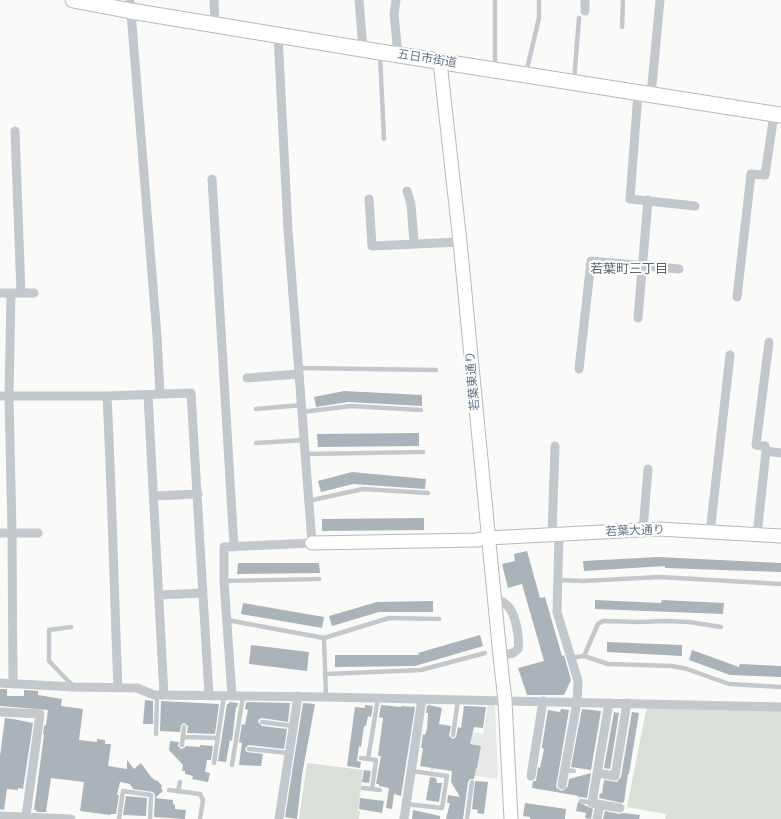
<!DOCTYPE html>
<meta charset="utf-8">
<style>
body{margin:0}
canvas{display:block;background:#fafaf8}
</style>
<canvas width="781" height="819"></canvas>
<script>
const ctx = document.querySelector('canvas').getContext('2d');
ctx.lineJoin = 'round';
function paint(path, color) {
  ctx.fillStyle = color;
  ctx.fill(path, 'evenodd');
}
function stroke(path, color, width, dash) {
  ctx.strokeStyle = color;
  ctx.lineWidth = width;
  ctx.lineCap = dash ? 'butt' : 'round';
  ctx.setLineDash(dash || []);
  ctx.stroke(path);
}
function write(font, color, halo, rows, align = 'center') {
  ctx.font = font + ' "Fira Sans","Noto Sans JP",sans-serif';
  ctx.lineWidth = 4;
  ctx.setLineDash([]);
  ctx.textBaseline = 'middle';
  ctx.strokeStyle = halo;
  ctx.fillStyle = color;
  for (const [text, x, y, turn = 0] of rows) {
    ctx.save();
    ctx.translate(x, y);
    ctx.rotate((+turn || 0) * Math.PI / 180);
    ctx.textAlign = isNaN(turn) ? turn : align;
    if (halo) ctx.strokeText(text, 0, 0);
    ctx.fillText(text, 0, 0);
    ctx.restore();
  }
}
const built = new Path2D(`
 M488 704 494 705 495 707 498 774 497 779 462 774 469 732 483 734Z`);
const green = new Path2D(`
 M647 706 781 709V819H665L666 814 627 807Z
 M307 763 363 770 358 811H360L359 819H299Z`);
const building = new Path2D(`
 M344 391 422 395V406L348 402 316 407 314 397Z
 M419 433V446L318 447 317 434Z
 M352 472 426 479 425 489 353 484 321 492 318 481Z
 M424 518V530L322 531V519Z
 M527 551 540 598 545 597 562 656 564 655 571 680 564 695H527L518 668 544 661 522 584 508 588 502 564 515 561 514 554Z
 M658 557 781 563V572L665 568V566L584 571 583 561Z
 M238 563H319L320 573 237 574Z
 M595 600 661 603 662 600 724 603 723 614 595 609Z
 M433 601V612H379L332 626 329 616 377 602Z
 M243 603 324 617 322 628 241 614Z
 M480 635 483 646 415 666 335 667V655H419L418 653Z
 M607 642 682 645V656L607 652Z
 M251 645 309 652 307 671 249 664Z
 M692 650 739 667 740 664 781 666V677L730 675 689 660Z
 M0 689H7V696H24V690L38 691V695L62 699 61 706 83 709 79 740 97 742V739L105 740V744H111L108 766 127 769V760L134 769 141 763 151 777 156 781 157 780 162 786 161 788 163 791 155 798 173 800V804L175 805V809L186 810 185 819 154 817 155 795 153 792 133 789 130 784 120 782 117 795H119L116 814H111L110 815 80 811 84 782 51 778 46 812H36L37 810H34L44 735 43 734 44 726 46 725 48 710 0 706Z
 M145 700 153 701V724H143Z
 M161 701 219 704 215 734 187 733 188 726 184 723 181 725 180 732 160 731Z
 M229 702 238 703 237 708 236 707 232 741 230 740 226 762 218 761 227 704H229Z
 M247 702 290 703 288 722 262 718 259 719 258 722 262 726 287 729 284 749 249 745 246 747 245 750 247 752 263 754 261 766 239 765 242 743 239 742 242 724 245 725 248 710 245 709 246 703Z
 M303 703 315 704 302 775 297 819 285 817Z
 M365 705 373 706 371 717 368 716 366 726H364L361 747 359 746 357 761 361 762 360 768 347 766 355 707 365 708Z
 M381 705 401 707V706L415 707 401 796 394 794 392 809 386 808 389 788 379 786V784H376L381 756H378L383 718 379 717Z
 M429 705 442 708 439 724 451 726 449 736 453 739 456 737 458 727 461 728 464 706 486 707 483 728 474 727 470 744 481 746 477 768 476 769 474 779H470L468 782 463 819H446L450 803H447L448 795 460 797 451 782 452 771 432 768 433 770H431L432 768 420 766 423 748H421L423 734 425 735 427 729 428 713H426L427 706Z
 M561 709 569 710 556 787 561 791 564 790 568 786 569 779 591 773 587 798 581 797 578 798 579 796 532 788 533 781H536L538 767 540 768 544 749 542 748V746L548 710 560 712Z
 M582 709 601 711 591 770 571 767Z
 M614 712 619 713 610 769 604 768Z
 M632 712 639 713 629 774H628L624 802 622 803 599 798 600 793 602 794 604 780 617 782 621 777Z
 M5 718 13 719 33 723 23 789 18 788V790L7 789 4 810 0 809V756Z
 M170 741 179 742 178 746 181 749 184 748 186 746 200 747V745L213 746 211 760H207L205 772 210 773 208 782 192 779 193 776 185 774V771H182L183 765 169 750Z
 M364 770 371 771 369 783 362 782Z
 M430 777 436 778 437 783H442L439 802 426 800Z
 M475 781 488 782 484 814 477 813 478 810 472 809Z
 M126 796 147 798 146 816 123 815Z
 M360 798 384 801 382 813 359 809Z
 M578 802 593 809 591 819 585 818 586 813 576 811Z
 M525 803 566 809 565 819H530V817L523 816Z
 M413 810 440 816V819H412Z
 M605 811 619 814 623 813 640 815 639 819H603Z`);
const lane = new Path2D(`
 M622 27 623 0
 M380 55 384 139
 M495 68V0
 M526 73 539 18V0
 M574 81 579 18
 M298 368 436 370
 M256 409 302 405
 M302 412 351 406 421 410
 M256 443 304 440
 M305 454 423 452
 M308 501 363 489 428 493
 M557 580 583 581 660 577 781 584
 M224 581 319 579
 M227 620 324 638 389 618 439 619
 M71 627 49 630V661L73 686
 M324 638 326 697
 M584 656 598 624 603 621 638 622 667 621 689 622 721 627
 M571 658 584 656 608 664 672 666 687 669 729 684 781 687
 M326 674 421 670 485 653
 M262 722 293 726
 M156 734 157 695
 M453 735 458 700
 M183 737 218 738
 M182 745 184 727
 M249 749 289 753
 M361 758 376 760 372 789
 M368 759 378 698
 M214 763 224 696
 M232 765 243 696
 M565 770 574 771
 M363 788 380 790
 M169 790 200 794 203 800 200 819
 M178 791 180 782
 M581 801 592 803
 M406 804 442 808 447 776 412 771
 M119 819 123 791 151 795 150 819
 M467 819 472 782`);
const street = new Path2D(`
 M130 0 157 336 160 394
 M214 0 215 25
 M359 0 363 49
 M396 0 394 14 398 55
 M585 11V0
 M638 93 630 199 695 206
 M651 95 660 0
 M15 131 21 293
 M212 179 234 547
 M407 191 411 204 414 243
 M369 199 372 246 460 242
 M0 293H34
 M11 293 9 396 12 533 13 684
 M737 297 751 174 765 175 774 114
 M638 318 648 200
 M579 369 591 261 679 269
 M247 378 299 374
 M148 395 164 695
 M0 396H107L191 393 209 696
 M107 396C112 493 114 591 118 688
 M766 451 781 453
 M154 496 198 494
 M643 530 648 469
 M0 533H38
 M710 533 730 355
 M559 534 557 612 578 681 577 702 562 785
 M552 535 555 446
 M757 535 766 451 765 446 756 445 769 342
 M159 595 203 593
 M494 598C500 601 507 603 510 609 516 617 520 640 518 649L513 653 500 656
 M0 683 74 687 137 688 154 695H157L326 697 781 707
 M232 696 224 581V547L312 543 288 230 278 35
 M609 703 592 803 620 808
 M0 712 40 714 26 816
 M597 773 615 776 627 703
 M531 776 543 701
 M0 816 71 819
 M279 819 298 696
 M404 819 422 699
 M597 819 600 805`);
const secondary = new Path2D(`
 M440 62 460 242 500 656 505 701 511 819
 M312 543 477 540 488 538 659 529 781 536`);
const primary = new Path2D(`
 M73 0 131 11 380 52 781 115`);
const streetNames = [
 ["五日市街道",427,59,9],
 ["若葉東通り",473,381,-95],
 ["若葉大通り",635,531,-2]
];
const neighbourhoodNames = [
 ["若葉町三丁目",629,269]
];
paint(built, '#e8e9e9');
paint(green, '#dadfd7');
paint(building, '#aab3b9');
stroke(secondary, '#b3babf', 15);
stroke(primary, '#b5babe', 17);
stroke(lane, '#c3c8cc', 4.5);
stroke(street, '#c3c8cc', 9);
stroke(secondary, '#fff', 13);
stroke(primary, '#fff', 15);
write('12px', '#657683', '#fff', streetNames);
write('13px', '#57646e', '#fff', neighbourhoodNames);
</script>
